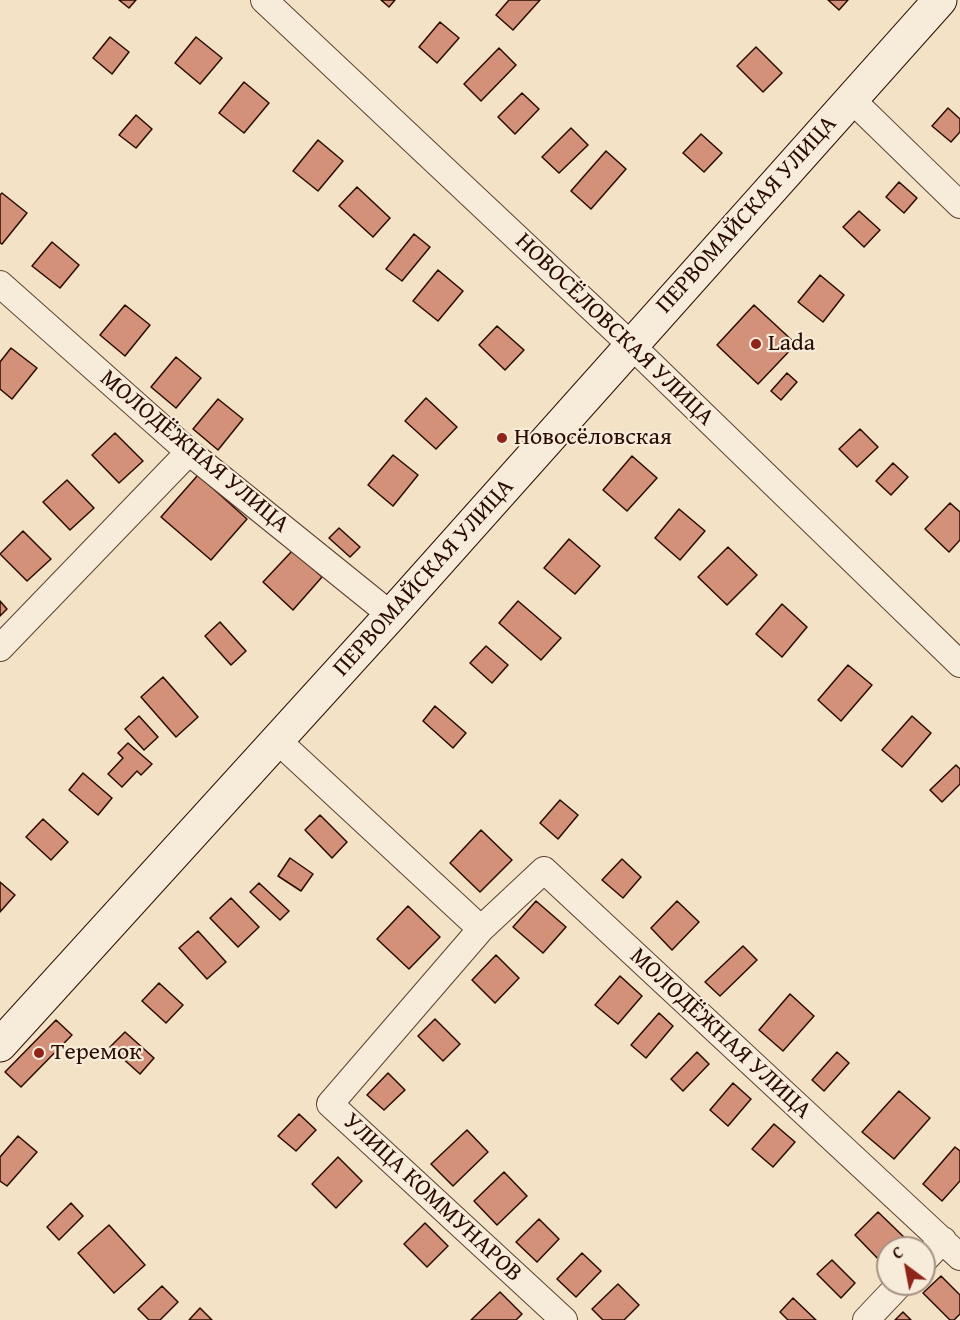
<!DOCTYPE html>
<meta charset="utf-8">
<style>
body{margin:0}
#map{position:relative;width:960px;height:1320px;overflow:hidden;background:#f3e2c5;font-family:"Gentium Book Plus",serif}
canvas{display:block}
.north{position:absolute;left:876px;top:1236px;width:60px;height:60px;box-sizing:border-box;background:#f7ecd9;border:2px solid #a59283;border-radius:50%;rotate:328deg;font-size:16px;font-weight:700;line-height:24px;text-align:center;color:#2b0c01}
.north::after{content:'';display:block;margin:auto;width:21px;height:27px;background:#8f2418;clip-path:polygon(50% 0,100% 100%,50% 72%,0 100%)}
</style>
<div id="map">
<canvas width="960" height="1320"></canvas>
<div class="north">С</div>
</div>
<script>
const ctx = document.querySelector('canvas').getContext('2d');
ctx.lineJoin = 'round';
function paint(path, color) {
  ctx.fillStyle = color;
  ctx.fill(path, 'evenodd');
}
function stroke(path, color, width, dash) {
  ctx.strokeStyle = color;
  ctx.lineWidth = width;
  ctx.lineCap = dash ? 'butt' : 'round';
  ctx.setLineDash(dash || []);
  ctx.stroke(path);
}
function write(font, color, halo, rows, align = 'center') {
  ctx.font = font + ' "Gentium Book Plus",serif';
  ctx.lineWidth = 4.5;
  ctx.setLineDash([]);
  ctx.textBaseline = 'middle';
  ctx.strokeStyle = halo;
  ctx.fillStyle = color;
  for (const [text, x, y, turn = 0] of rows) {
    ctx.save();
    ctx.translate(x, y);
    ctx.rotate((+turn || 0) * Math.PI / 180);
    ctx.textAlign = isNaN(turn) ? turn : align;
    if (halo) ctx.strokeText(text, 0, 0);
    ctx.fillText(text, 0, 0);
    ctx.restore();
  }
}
const building = new Path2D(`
 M119 0H136L129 8Z
 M381 0H395L389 7Z
 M509 0H540L513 30 496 15Z
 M828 0H848L839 10Z
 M440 22 459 38 437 63 419 47Z
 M110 37 129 52 112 74 93 58Z
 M196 37 222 58 200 84 175 63Z
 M756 47 782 73 763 92 737 66Z
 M499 48 516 65 481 101 464 84Z
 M244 82 269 103 244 133 219 113Z
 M522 93 539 109 515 134 498 117Z
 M948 108 960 119V132L951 142 932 126Z
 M136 115 152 129 136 148 119 135Z
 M571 128 588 145 559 173 542 157Z
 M701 134 722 153 704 172 683 153Z
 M318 140 343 161 318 191 293 171Z
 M606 151 626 169 591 209 571 191Z
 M899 182 917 198 904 213 886 197Z
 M357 187 390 218 373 237 339 206Z
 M2 193 27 213 2 244 0 243V195Z
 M859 211 880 230 864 247 843 227Z
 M414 234 430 247 402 281 386 269Z
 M52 242 79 265 60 288 32 266Z
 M438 270 463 291 438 321 413 301Z
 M820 275 844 295 823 322 798 302Z
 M125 305 150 325 125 356 100 335Z
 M754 305 796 344 758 384 717 345Z
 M497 326 524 350 505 370 479 345Z
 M11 348 37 368 12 399 0 389V362Z
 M176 357 201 378 176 408 151 387Z
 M787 373 797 382 781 400 771 391Z
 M426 398 457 427 436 449 405 421Z
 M218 399 243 419 218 450 193 429Z
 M860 429 878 447 857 467 839 449Z
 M115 433 143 461 119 483 92 455Z
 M393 455 418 475 393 506 368 485Z
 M632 456 657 478 627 511 603 490Z
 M893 463 908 477 891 495 876 481Z
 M198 475 247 519 211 560 161 517Z
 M67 480 94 508 70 530 43 502Z
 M950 503 960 512V540L949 552 925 529Z
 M679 509 705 531 680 560 655 538Z
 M339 528 360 547 350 557 329 538Z
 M23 531 51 559 27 581 0 554Z
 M569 539 600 566 575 594 544 568Z
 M728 547 757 575 727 605 698 577Z
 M293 550 322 577 293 610 263 582Z
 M0 601 7 609 0 616Z
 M518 601 561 638 541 660 499 623Z
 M782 604 807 627 782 657 756 634Z
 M220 622 246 651 231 665 205 636Z
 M486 646 508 665 492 683 470 663Z
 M848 665 872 685 841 721 818 700Z
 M163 677 198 717 176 737 141 697Z
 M435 706 466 733 453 748 423 721Z
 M139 716 158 737 144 750 125 729Z
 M912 716 931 733 902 767 882 750Z
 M128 743 152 764 141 775 137 771 122 787 108 774 123 758 118 753Z
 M956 765 960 769V784L942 802 930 790Z
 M83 773 112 798 98 815 69 790Z
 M560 800 578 815 558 839 540 823Z
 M320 815 347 842 332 858 305 830Z
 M43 819 68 842 51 860 26 837Z
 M481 830 512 860 480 892 450 863Z
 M290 858 313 874 301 891 278 876Z
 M622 859 641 877 623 898 602 880Z
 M0 882 15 895 0 912Z
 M259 883 289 911 280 920 250 892Z
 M231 898 259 927 238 947 210 918Z
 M536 901 566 927 543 953 513 927Z
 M677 901 699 922 672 950 651 928Z
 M408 906 440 937 409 969 377 939Z
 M198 931 226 962 207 979 179 948Z
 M743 946 757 960 720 996 705 982Z
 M496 955 519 978 495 1003 472 980Z
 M620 976 642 996 618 1024 595 1005Z
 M159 983 183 1005 166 1023 142 1001Z
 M790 994 814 1016 783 1051 759 1030Z
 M659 1013 673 1026 646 1058 631 1045Z
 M435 1019 460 1044 443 1061 418 1036Z
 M56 1020 72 1035 21 1087 5 1072Z
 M125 1032 154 1058 140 1074 110 1047Z
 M697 1052 709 1064 683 1091 671 1079Z
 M837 1052 849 1063 824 1091 812 1080Z
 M388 1073 405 1090 384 1110 367 1095Z
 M733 1083 751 1099 728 1126 710 1110Z
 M899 1091 930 1118 894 1159 862 1132Z
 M299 1114 316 1130 296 1151 278 1136Z
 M774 1124 795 1142 773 1167 752 1149Z
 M467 1130 488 1152 453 1186 431 1164Z
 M18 1136 37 1152 7 1186 0 1181V1157Z
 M955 1147 960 1151V1181L942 1201 923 1184Z
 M338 1157 362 1181 336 1208 312 1184Z
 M504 1172 527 1196 497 1225 474 1201Z
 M71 1203 83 1216 59 1240 47 1227Z
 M878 1212 907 1240 899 1248H888V1259L883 1264 855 1235Z
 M539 1219 559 1239 537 1262 516 1242Z
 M425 1223 448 1246 427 1267 404 1244Z
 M109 1225 145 1265 114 1293 78 1253Z
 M582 1253 601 1271 576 1297 557 1279Z
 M832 1260 855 1283 841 1298 817 1274Z
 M941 1276 960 1295V1314L954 1320H950L923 1293Z
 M618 1284 639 1305 624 1320H603L592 1309Z
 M162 1286 178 1302 160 1320H149L138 1309Z
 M500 1292 522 1314 516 1320H471Z
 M793 1298 816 1320H788L780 1312Z
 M200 1308 212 1320H189Z
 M903 1312 911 1320H895Z`);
const minor = new Path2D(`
 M264 0 631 345 960 664
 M851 99 960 205
 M0 284 189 452 391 615
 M0 648 189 452
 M277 740 481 929 330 1104 564 1320
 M481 929 544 870 960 1257
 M924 1260 943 1240
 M866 1320 900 1284`);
const secondary = new Path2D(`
 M0 1045 391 615 940 0`);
const markers = [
 [756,344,6,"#8f2418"],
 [502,438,6,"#8f2418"],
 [39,1053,6,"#8f2418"]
];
const streetNames = [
 ["ПЕРВОМАЙСКАЯ УЛИЦА",747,215,-48],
 ["НОВОСЁЛОВСКАЯ УЛИЦА",614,330,44],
 ["МОЛОДЁЖНАЯ УЛИЦА",194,452,40],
 ["ПЕРВОМАЙСКАЯ УЛИЦА",424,578,-48],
 ["МОЛОДЁЖНАЯ УЛИЦА",720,1034,43],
 ["УЛИЦА КОММУНАРОВ",432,1198,43]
];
const poiNames = [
 ["Lada",768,344],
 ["Новосёловская",514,438],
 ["Теремок",51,1053]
];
paint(building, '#d3917a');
stroke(building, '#2b0c01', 1.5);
stroke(minor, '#5d4232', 28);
stroke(secondary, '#2b0c01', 35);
stroke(minor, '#f7ecd9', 26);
stroke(secondary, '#f7ecd9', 33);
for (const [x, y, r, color] of markers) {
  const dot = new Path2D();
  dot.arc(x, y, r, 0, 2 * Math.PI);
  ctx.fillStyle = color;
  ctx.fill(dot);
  stroke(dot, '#f7ecd9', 2);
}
write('24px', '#2b0c01', '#f7ecd9', streetNames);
write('24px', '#2b0c01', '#f7ecd9', poiNames, 'left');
</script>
